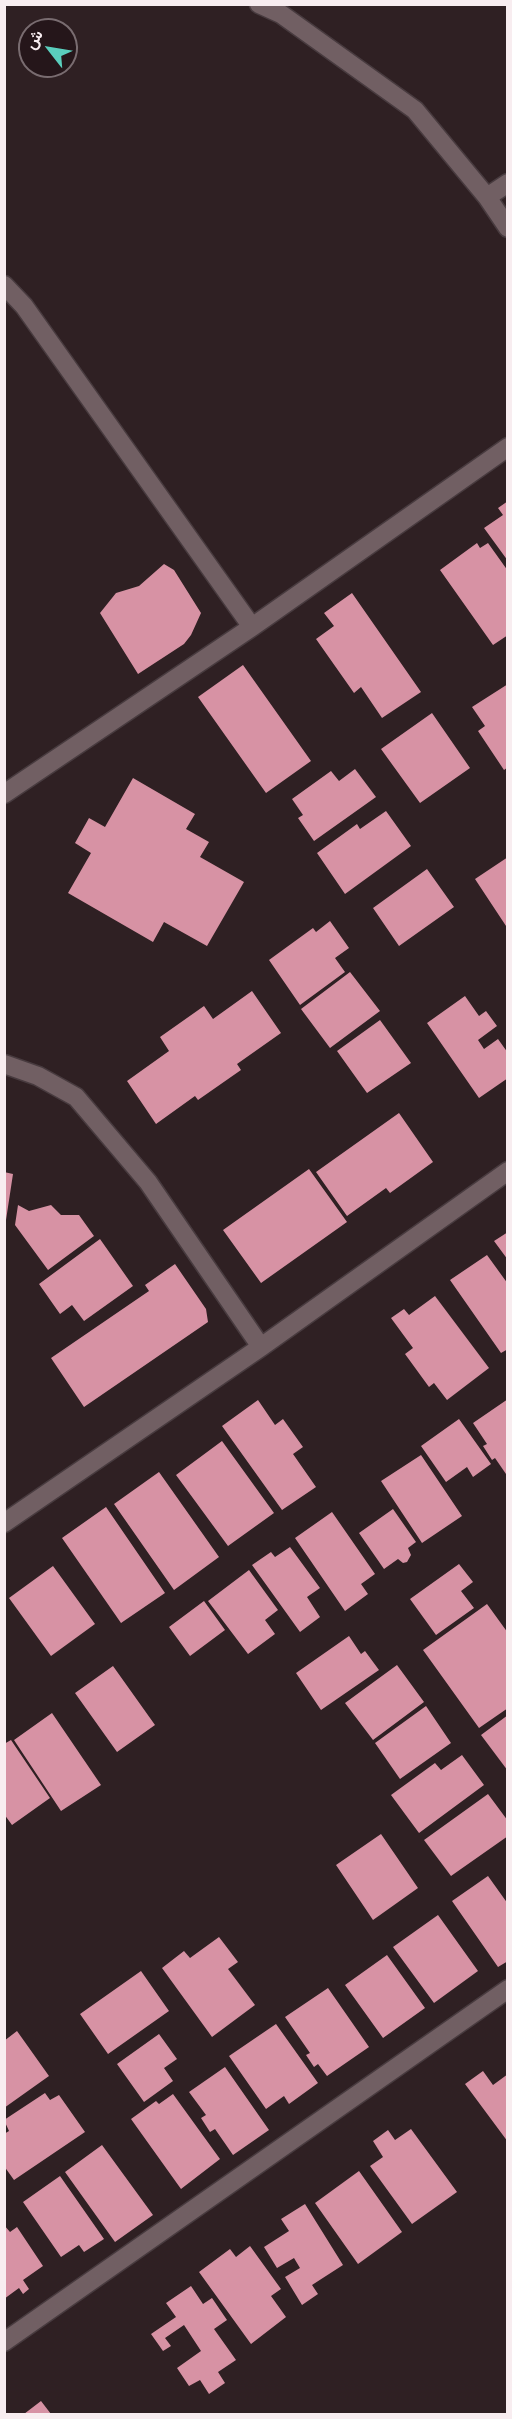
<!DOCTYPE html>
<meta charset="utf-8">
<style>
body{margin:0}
#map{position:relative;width:512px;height:2419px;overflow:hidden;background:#2f2023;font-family:"Varela Round",Vazirmatn,sans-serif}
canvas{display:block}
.frame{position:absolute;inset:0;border:6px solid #f8edf0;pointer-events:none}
.north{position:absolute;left:18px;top:18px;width:60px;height:60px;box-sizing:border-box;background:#25161a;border:2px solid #796c70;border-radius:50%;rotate:301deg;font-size:16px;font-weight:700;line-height:24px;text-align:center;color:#f8edf0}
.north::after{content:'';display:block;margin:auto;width:21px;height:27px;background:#5acebd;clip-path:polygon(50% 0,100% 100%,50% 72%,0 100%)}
</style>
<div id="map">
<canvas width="512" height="2419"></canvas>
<div class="frame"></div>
<div class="north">ش</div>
</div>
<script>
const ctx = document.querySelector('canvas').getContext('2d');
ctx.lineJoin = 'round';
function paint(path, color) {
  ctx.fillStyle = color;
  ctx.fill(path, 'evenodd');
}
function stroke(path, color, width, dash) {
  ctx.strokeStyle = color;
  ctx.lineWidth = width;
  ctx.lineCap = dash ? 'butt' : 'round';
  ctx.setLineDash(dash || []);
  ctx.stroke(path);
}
const building = new Path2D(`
 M508 501V561L484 528 503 515 498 508Z
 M477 543 480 548 488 543 508 571V635L493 645 440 570Z
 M164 564 174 570 201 613 191 635 184 644 138 674 100 613 116 593 139 586Z
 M352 593 421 692 382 718 361 687 354 693 316 639 334 626 324 613Z
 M243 665 311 761 266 793 198 697Z
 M508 684V767L504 770 478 731 485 726 472 707Z
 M432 713 470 768 420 803 381 749Z
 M355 769 376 797 314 841 298 818 303 815 292 799 331 771 339 781Z
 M133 778 195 814 186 829 209 842 200 857 244 882 207 946 164 922 153 942 68 893 91 853 75 843 89 818 105 827Z
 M386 811 411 846 345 894 317 853 357 824 360 829Z
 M508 857V929L475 879Z
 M427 869 454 907 399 946 373 908Z
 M330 921 349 948 335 958 345 972 300 1005 269 960 313 928 316 932Z
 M350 972 380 1011 330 1048 301 1009Z
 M252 991 281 1033 237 1064 241 1070 198 1100 195 1096 156 1124 127 1081 169 1051 160 1037 204 1006 213 1019Z
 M465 996 479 1016 486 1011 497 1026 478 1040 484 1049 498 1039 508 1053V1078L479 1098 427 1023Z
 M380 1020 411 1063 367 1093 337 1051Z
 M399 1113 433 1162 390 1193 386 1188 347 1216 316 1172Z
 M309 1169 347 1222 261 1283 223 1230Z
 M4 1172 13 1174 6 1220 4 1219Z
 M18 1205 29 1211 51 1205 61 1215H79L94 1236 48 1270 15 1225Z
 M508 1232V1260L494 1241Z
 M100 1239 133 1286 84 1321 72 1305 60 1314 39 1284Z
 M487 1255 508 1284V1349L501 1353 450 1280Z
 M175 1264 206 1309 208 1322 84 1407 51 1358 149 1291 145 1285Z
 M435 1296 489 1368 447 1400 434 1383 429 1387 405 1354 413 1348 391 1318 404 1309 409 1315Z
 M508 1399V1473L506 1474 495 1458 492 1460 483 1446 487 1444 473 1423Z
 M258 1400 275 1425 283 1419 303 1447 293 1454 316 1487 282 1510 222 1426Z
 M459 1419 491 1464 473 1477 467 1467 446 1482 421 1446Z
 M222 1441 274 1513 228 1546 176 1475Z
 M421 1455 462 1516 422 1543 381 1481Z
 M159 1472 219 1557 174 1590 114 1504Z
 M106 1507 165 1593 121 1623 62 1538Z
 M393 1509 416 1542 408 1548 411 1555 407 1562 403 1563 398 1559 384 1569 359 1533Z
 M332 1512 375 1574 361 1584 368 1594 345 1611 295 1538Z
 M290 1547 320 1588 307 1597 320 1617 300 1632 252 1565 271 1552 275 1557Z
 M459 1564 473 1582 461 1591 474 1608 436 1635 410 1599Z
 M53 1566 95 1624 51 1656 9 1598Z
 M249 1570 278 1610 265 1620 275 1634 248 1654 208 1601Z
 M204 1601 225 1630 190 1656 169 1627Z
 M487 1604 508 1633V1708L479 1728 423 1650Z
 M349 1636 361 1654 365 1651 379 1670 321 1710 296 1673Z
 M397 1665 424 1702 373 1740 345 1703Z
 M113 1666 155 1725 117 1752 75 1693Z
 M426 1706 451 1743 400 1779 375 1743Z
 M52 1713 101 1785 61 1811 14 1740Z
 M508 1715V1771L481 1735Z
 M11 1740 50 1798 12 1825 4 1814V1744Z
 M462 1755 484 1785 419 1833 391 1795 435 1763 441 1770Z
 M488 1794 508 1821V1836L451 1876 424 1840Z
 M381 1834 418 1888 373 1920 336 1865Z
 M488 1876 508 1904V1961L498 1967 452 1901Z
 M438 1915 478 1971 434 2003 393 1947Z
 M219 1937 238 1962 228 1969 255 2005 212 2037 162 1968 184 1951 190 1958Z
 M387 1955 425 2008 383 2038 345 1985Z
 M141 1971 169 2011 108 2054 80 2014Z
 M328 1988 369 2047 327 2076 318 2064 314 2067 306 2055 310 2053 285 2017Z
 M276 2024 318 2083 289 2104 284 2096 266 2109 229 2056Z
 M17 2031 49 2076 4 2108V2041Z
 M159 2034 177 2059 164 2068 173 2081 144 2102 117 2064Z
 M225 2067 269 2130 233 2155 215 2129 210 2132 201 2118 206 2115 189 2092Z
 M483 2071 493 2085 508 2074V2142L465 2084Z
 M45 2093 50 2100 59 2095 85 2132 14 2180 4 2166V2134L9 2131 4 2120Z
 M173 2094 220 2159 181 2189 131 2119 156 2101 159 2104Z
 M411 2129 457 2192 412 2224 370 2166 383 2157 373 2141 388 2130 395 2140Z
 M102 2145 153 2215 115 2242 65 2172Z
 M359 2171 402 2232 358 2264 315 2203Z
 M60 2176 104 2239 84 2252 79 2245 61 2257 23 2202Z
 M305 2204 343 2265 312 2285 318 2294 302 2305 285 2277 300 2268 294 2258 277 2268 264 2247 289 2231 281 2219Z
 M4 2225 10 2232 17 2227 43 2266 23 2280 29 2289 23 2294 19 2288 4 2299Z
 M250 2246 281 2289 271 2296 286 2317 251 2344 199 2272 230 2249 236 2257Z
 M191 2286 203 2304 212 2298 227 2320 214 2329 236 2360 218 2372 225 2383 209 2394 200 2380 189 2386 177 2368 201 2351 184 2325 165 2338 171 2346 163 2351 151 2334 176 2317 166 2303Z
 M41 2401 51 2414H24Z`);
const minor = new Path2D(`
 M259 4 281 14 415 110 487 197 508 228
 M487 197 508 183
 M4 285 24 306 252 627
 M4 794 252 627 508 447
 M4 1064 38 1076 76 1097 148 1182 261 1347
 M4 1523 261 1347 508 1171
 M4 2342 508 1989`);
paint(building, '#d792a4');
stroke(minor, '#483b3f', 21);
stroke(minor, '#715f63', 18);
</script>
